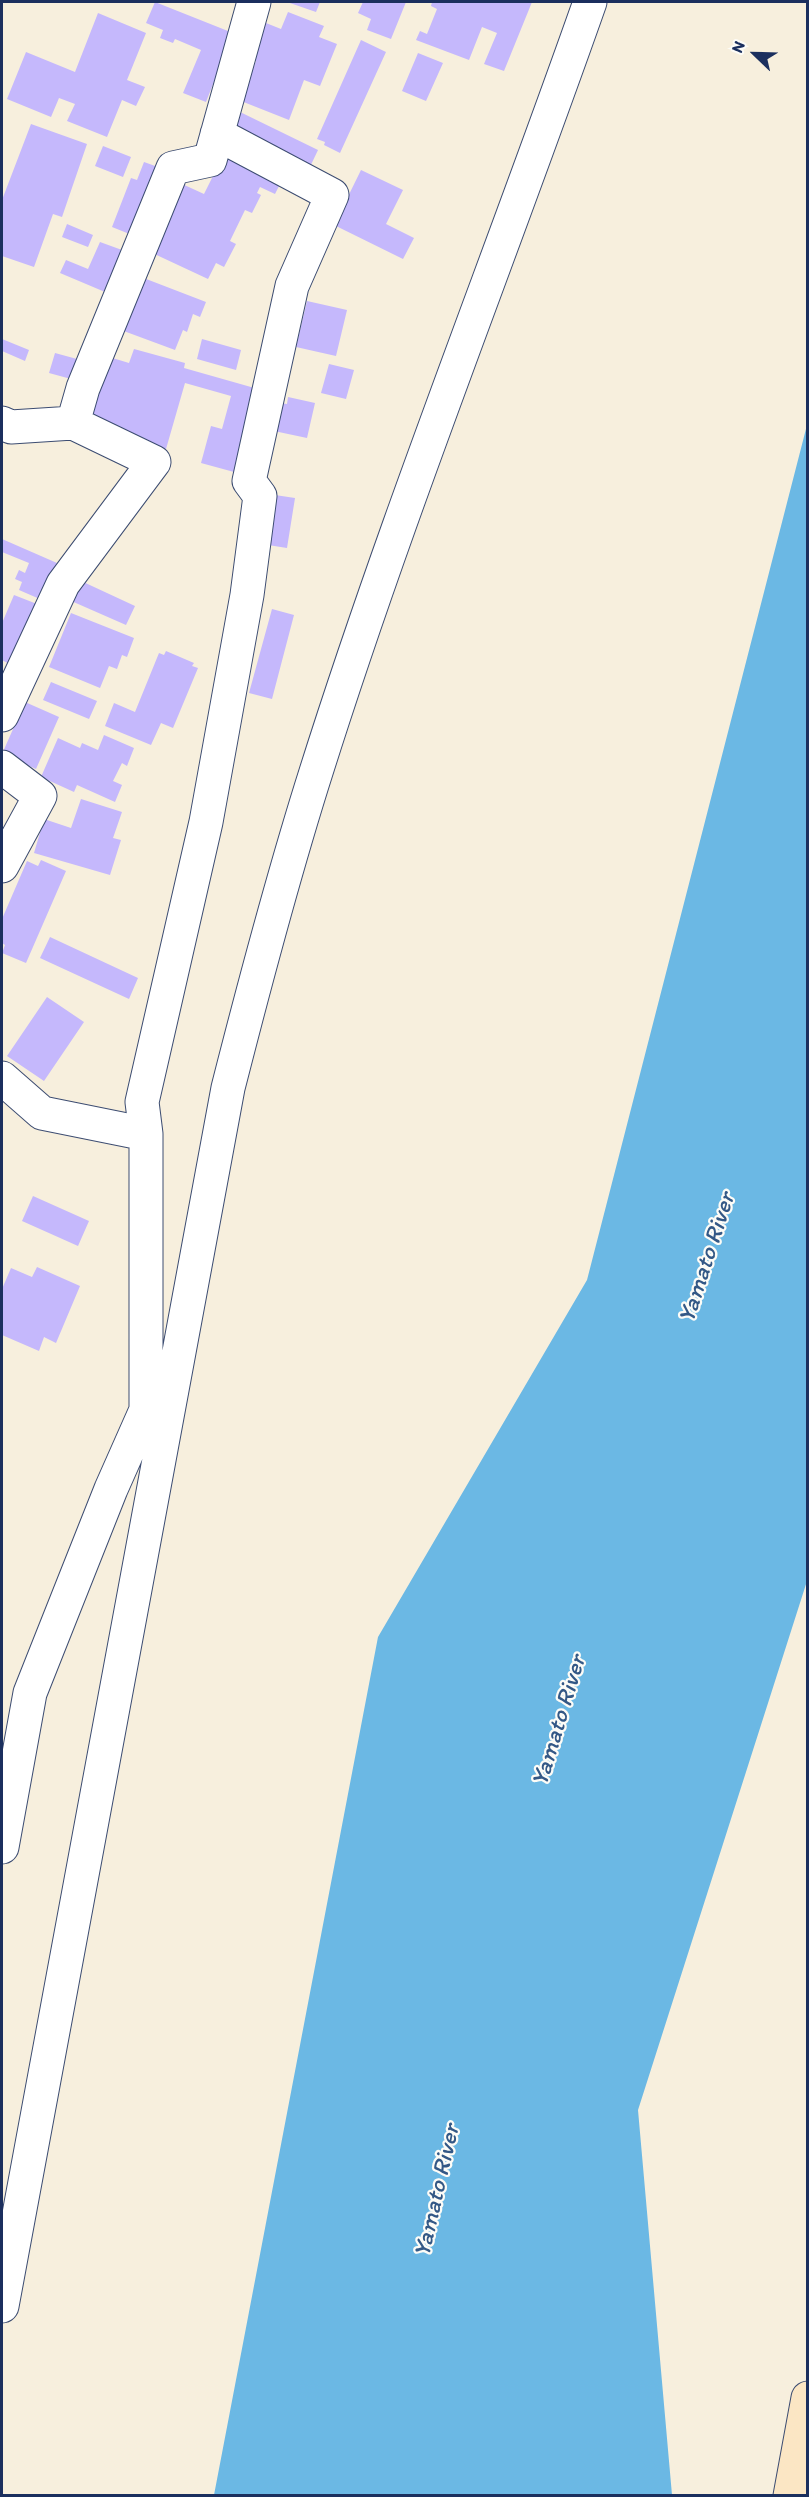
<!DOCTYPE html>
<style>
body{margin:0}
#map{position:relative;width:809px;height:2497px;overflow:hidden;background:#f7efdd;font-family:Itim,sans-serif}
canvas{display:block}
.frame{position:absolute;inset:0;border:3px solid #1b2f5e;pointer-events:none}
.north{position:absolute;left:725px;top:24px;width:60px;height:60px;-webkit-text-stroke:4px #fdfcf7;paint-order:stroke;rotate:293deg;font-size:16px;font-weight:700;line-height:24px;text-align:center;color:#1b2f5e}
.north::after{content:'';display:block;margin:auto;width:21px;height:27px;background:#1b2f5e;clip-path:polygon(50% 0,100% 100%,50% 72%,0 100%)}
</style>
<div id="map">
<canvas width="809" height="2497"></canvas>
<div class="frame"></div>
<div class="north">N</div>
</div>
<script>
const ctx = document.querySelector('canvas').getContext('2d');
ctx.lineJoin = 'round';
function paint(path, color) {
  ctx.fillStyle = color;
  ctx.fill(path, 'evenodd');
}
function stroke(path, color, width, dash) {
  ctx.strokeStyle = color;
  ctx.lineWidth = width;
  ctx.lineCap = dash ? 'butt' : 'round';
  ctx.setLineDash(dash || []);
  ctx.stroke(path);
}
function write(font, color, halo, rows, align = 'center') {
  ctx.font = font + ' Itim,sans-serif';
  ctx.lineWidth = 4.5;
  ctx.setLineDash([]);
  ctx.textBaseline = 'middle';
  ctx.strokeStyle = halo;
  ctx.fillStyle = color;
  for (const [text, x, y, turn = 0] of rows) {
    ctx.save();
    ctx.translate(x, y);
    ctx.rotate((+turn || 0) * Math.PI / 180);
    ctx.textAlign = isNaN(turn) ? turn : align;
    if (halo) ctx.strokeText(text, 0, 0);
    ctx.fillText(text, 0, 0);
    ctx.restore();
  }
}
const water = new Path2D(`
 M807 425V1581L638 2110 672 2495H214L378 1637 587 1280Z`);
const building = new Path2D(`
 M155 2 233 33 206 102 183 93 201 50 175 39 173 43 160 38 163 30 146 23Z
 M287 2H320L316 12Z
 M363 2H406L391 39 367 30 371 19 358 13Z
 M432 2H532L504 71 484 64 497 33 482 27 469 60 416 40 420 31 427 34 437 9 431 6Z
 M288 12 324 26 319 37 337 44 320 86 304 80 289 120 241 101 256 61 254 60 266 23 281 29Z
 M98 13 146 33 127 80 145 87 136 106 122 100 107 137 67 121 75 104 59 98 51 117 7 99 26 52 75 72Z
 M361 40 386 52 340 153 324 145 325 142 317 139Z
 M418 53 443 63 426 101 402 91Z
 M238 111 318 150 309 169 229 129Z
 M31 124 87 144 62 217 53 214 34 267 2 256V200Z
 M103 146 131 157 123 177 95 166Z
 M224 154 281 182 275 194 260 187 257 193 261 195 252 213 245 210 230 241 236 244 224 267 216 263 208 279 148 251 180 183 204 194Z
 M144 162 158 167 132 235 112 227 131 178 137 180Z
 M361 170 403 190 386 224 414 238 403 259 334 225Z
 M67 224 93 235 88 247 62 237Z
 M100 242 122 250 105 292 60 273 66 260 88 269Z
 M141 277 206 302 200 317 193 314 187 332 183 330 175 350 121 330Z
 M307 301 347 310 336 356 296 347Z
 M2 339 29 350 25 361 2 351Z
 M202 339 241 350 236 370 197 359Z
 M134 349 185 363 184 368 258 389 234 472 201 463 211 426 222 429 231 396 185 383 166 449 86 426 106 356 129 363Z
 M55 353 77 359 71 379 49 373Z
 M329 364 354 370 346 399 321 393Z
 M288 397 315 403 307 438 274 431 280 403 287 404Z
 M275 495 295 498 287 548 268 545Z
 M2 539 57 563 42 600 19 590 22 582 15 579 19 570 25 573 29 563 2 552Z
 M79 580 135 606 126 625 69 600Z
 M14 595 37 604 11 665 2 660V623Z
 M272 609 294 615 272 699 249 693Z
 M71 613 134 638 127 657 122 655 117 669 109 666 100 688 49 667Z
 M166 651 194 663 192 666 198 668 173 728 161 723 151 745 105 726 114 703 135 712 159 653 164 655Z
 M51 682 97 701 89 719 43 700Z
 M25 702 59 717 36 769 2 754Z
 M104 735 134 748 127 766 122 763 113 781 122 785 115 802 77 785 74 792 41 777 58 738 80 748 82 743 98 750Z
 M81 799 122 812 113 838 121 840 110 875 34 853 44 819 71 828Z
 M41 860 66 871 26 963 2 953 5 945 2 943V919L27 861 38 866Z
 M50 937 138 978 129 999 40 958Z
 M47 997 84 1022 44 1081 7 1056Z
 M33 1196 89 1221 78 1246 22 1221Z
 M37 1267 80 1286 56 1343 44 1337 39 1351 2 1335V1289L11 1268 32 1277Z`);
const street = new Path2D(`
 M2 423 11 427 73 423 154 462 63 584 2 715
 M73 423 83 388 173 168 210 160 254 2
 M2 767 40 796 2 866
 M2 1078 42 1113 146 1134V1410L111 1489 30 1693 2 1847
 M146 1134 142 1102 206 822 247 595 260 496 249 481 292 286 332 195 217 134
 M2 2306 228 1088C255 982 283 876 316 772 398 512 500 258 590 2`);
const secondary = new Path2D(`
 M790 2496 808 2398`);
const waterNames = [
 ["Yamato River",708,1258,-72],
 ["Yamato River",560,1721,-73],
 ["Yamato River",438,2191,-77]
];
paint(water, '#6bb8e4');
paint(building, '#c5b8fc');
stroke(street, '#3c4c71', 35);
stroke(secondary, '#3c4c71', 35);
stroke(street, '#fff', 33);
stroke(secondary, '#fbe6c4', 33);
write('italic 24px', '#335886', '#fdfcf7', waterNames);
</script>
